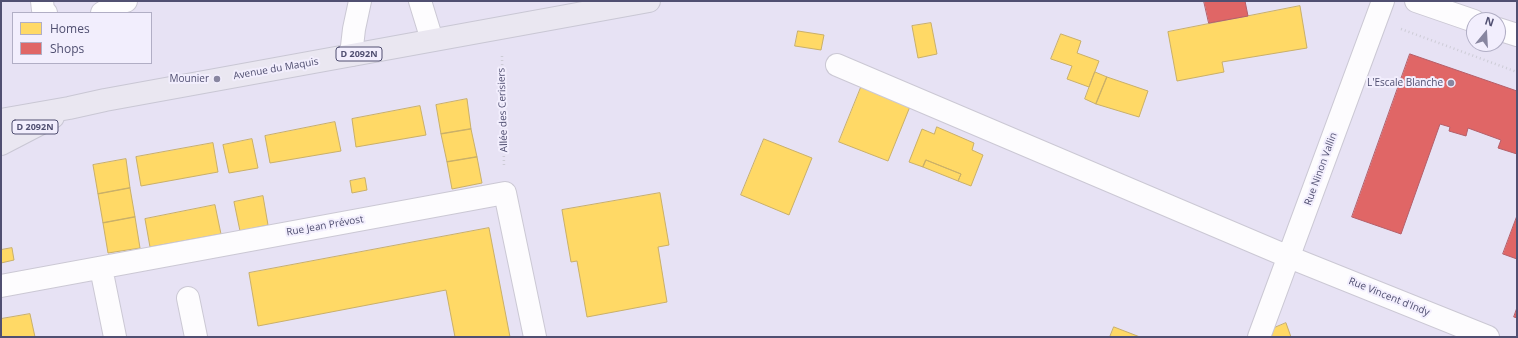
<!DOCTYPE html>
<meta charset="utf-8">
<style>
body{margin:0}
#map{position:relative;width:1518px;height:338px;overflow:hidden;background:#efecf6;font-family:"Open Sans",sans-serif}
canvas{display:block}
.frame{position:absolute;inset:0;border:2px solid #504f71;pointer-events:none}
.legend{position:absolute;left:12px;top:12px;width:140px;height:52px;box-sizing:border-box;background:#f2eefd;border:1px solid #b1aec5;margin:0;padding:5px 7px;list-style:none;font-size:12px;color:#504f71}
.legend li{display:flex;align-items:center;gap:8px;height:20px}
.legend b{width:20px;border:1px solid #b1aec5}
.north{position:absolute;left:1466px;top:12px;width:40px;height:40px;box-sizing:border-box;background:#f2eefd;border:1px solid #b1aec5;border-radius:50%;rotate:18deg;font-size:11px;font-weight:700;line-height:16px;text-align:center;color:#504f71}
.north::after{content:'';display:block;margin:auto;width:14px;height:18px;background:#8886a0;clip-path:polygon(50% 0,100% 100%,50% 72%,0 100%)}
</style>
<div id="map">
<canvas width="1518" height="338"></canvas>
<div class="frame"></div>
<ul class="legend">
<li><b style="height:11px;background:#ffd966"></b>Homes</li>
<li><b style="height:11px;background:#e06666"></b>Shops</li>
</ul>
<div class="north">N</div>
</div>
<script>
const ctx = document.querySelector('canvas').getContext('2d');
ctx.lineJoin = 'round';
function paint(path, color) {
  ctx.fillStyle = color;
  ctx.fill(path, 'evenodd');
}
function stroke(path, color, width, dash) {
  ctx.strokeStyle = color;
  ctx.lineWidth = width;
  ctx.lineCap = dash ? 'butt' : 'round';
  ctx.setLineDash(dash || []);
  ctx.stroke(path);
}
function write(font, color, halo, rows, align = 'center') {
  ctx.font = font + ' "Open Sans",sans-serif';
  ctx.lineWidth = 4;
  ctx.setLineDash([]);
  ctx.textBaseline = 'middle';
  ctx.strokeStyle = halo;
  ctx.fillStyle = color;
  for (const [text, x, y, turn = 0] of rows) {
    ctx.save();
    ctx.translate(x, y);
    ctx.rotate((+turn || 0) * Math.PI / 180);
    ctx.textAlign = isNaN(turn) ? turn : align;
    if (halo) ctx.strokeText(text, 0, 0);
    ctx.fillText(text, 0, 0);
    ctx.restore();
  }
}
const residential = new Path2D(`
 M1 1H1517V337H1ZM13 13H151V63H13ZM1474 20H1498V44H1474Z`);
const homes = new Path2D(`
 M1300 6 1307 48 1222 62 1224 72 1177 81 1168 32Z
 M931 23 937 54 918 58 912 26Z
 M798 31 824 35 821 50 795 46Z
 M1061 34 1081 41 1077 53 1099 61 1089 87 1067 79 1072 66 1051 59Z
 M1095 72 1107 77 1096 104 1085 99Z
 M1107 77 1148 91 1139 117 1096 104Z
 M862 85 911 104 888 161 839 142Z
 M467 99 471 129 441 134 436 105Z
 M420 106 426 135 356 147 352 119Z
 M335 122 341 151 270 163 265 136Z
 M937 127 974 143 972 150 983 155 971 186 958 181 961 174 926 160 923 167 909 162 922 129 934 134Z
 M471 129 477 157 447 162 441 134Z
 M252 139 258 168 229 173 223 145Z
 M764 139 812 158 789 215 741 195Z
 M213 143 218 172 141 186 136 157Z
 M477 157 482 183 452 189 447 162Z
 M126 159 130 188 98 194 93 165Z
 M926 160 961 174 958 181 923 167Z
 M365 178 367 190 352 193 350 181Z
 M130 188 135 217 103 223 98 194Z
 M660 193 669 245 658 247 667 302 587 317 577 261 571 262 562 210Z
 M263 196 268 225 240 231 234 202Z
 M215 205 221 234 150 247 145 219Z
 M135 217 140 248 108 253 103 223Z
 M489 228 510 337H455L446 290 258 326 249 273Z
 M12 248 14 260 1 263V250Z
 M30 314 35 337H1V319Z
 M1286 323 1291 337H1271L1274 328Z
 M1114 327 1140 337H1110Z`);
const shops = new Path2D(`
 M1204 1H1245L1248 16 1209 23Z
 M1410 54 1517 91V154L1498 148 1501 140 1468 128 1466 136 1449 131 1450 127 1440 124 1401 234 1352 217Z
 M1517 216V259L1503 254Z
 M1517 308V318L1514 317Z`);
const path = new Path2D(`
 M1401 29 1517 72
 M502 56 504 167`);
const minor = new Path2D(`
 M42 1 43 10 46 13
 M420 1 432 40
 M1416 1 1474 21
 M102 13 119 3 126 1
 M1498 29 1517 35
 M351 55 354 29 360 1
 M837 65 1289 257 1488 337
 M101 268 115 337
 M1 286 505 193 535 337
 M188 298 196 337
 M1259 337 1383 1`);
const major = new Path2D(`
 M1 120 69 108 105 100 649 1
 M1 144 53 117`);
const markers = [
 [217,79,4,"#8886a0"],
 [1451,83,4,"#8886a0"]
];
const shields = [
 [359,54,46],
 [35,127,46]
];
const shieldNames = [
 ["D 2092N",359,54],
 ["D 2092N",35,127]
];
const streetNames = [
 ["Avenue du Maquis",276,69,-10],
 ["Allée des Cerisiers",503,110,-92],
 ["Rue Ninon Vallin",1321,169,-70],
 ["Rue Jean Prévost",325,226,-10],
 ["Rue Vincent d'Indy",1389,297,22]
];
const poiNames = [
 ["Mounier",209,79],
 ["L'Escale Blanche",1443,83]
];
paint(residential, '#e7e2f4');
paint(homes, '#ffd966');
stroke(homes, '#cab069', 1);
paint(shops, '#e06666');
stroke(shops, '#b55f69', 1);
stroke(minor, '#cbc8d4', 24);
stroke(major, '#c9c7d4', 24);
stroke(path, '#cdccd6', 2.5, [1, 3]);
stroke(minor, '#fdfcfe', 22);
stroke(major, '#eae7f1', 22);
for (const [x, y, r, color] of markers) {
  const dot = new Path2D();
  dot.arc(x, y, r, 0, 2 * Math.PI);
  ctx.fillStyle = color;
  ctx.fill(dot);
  stroke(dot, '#f2eefd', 1.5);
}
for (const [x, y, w] of shields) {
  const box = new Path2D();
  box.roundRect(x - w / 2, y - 7, w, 14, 3);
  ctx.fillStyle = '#f2eefd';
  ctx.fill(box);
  stroke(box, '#504f71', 1);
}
write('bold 9px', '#504f71', null, shieldNames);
write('10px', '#504f71', '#f2eefd', streetNames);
write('10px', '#504f71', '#f2eefd', poiNames, 'right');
</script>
